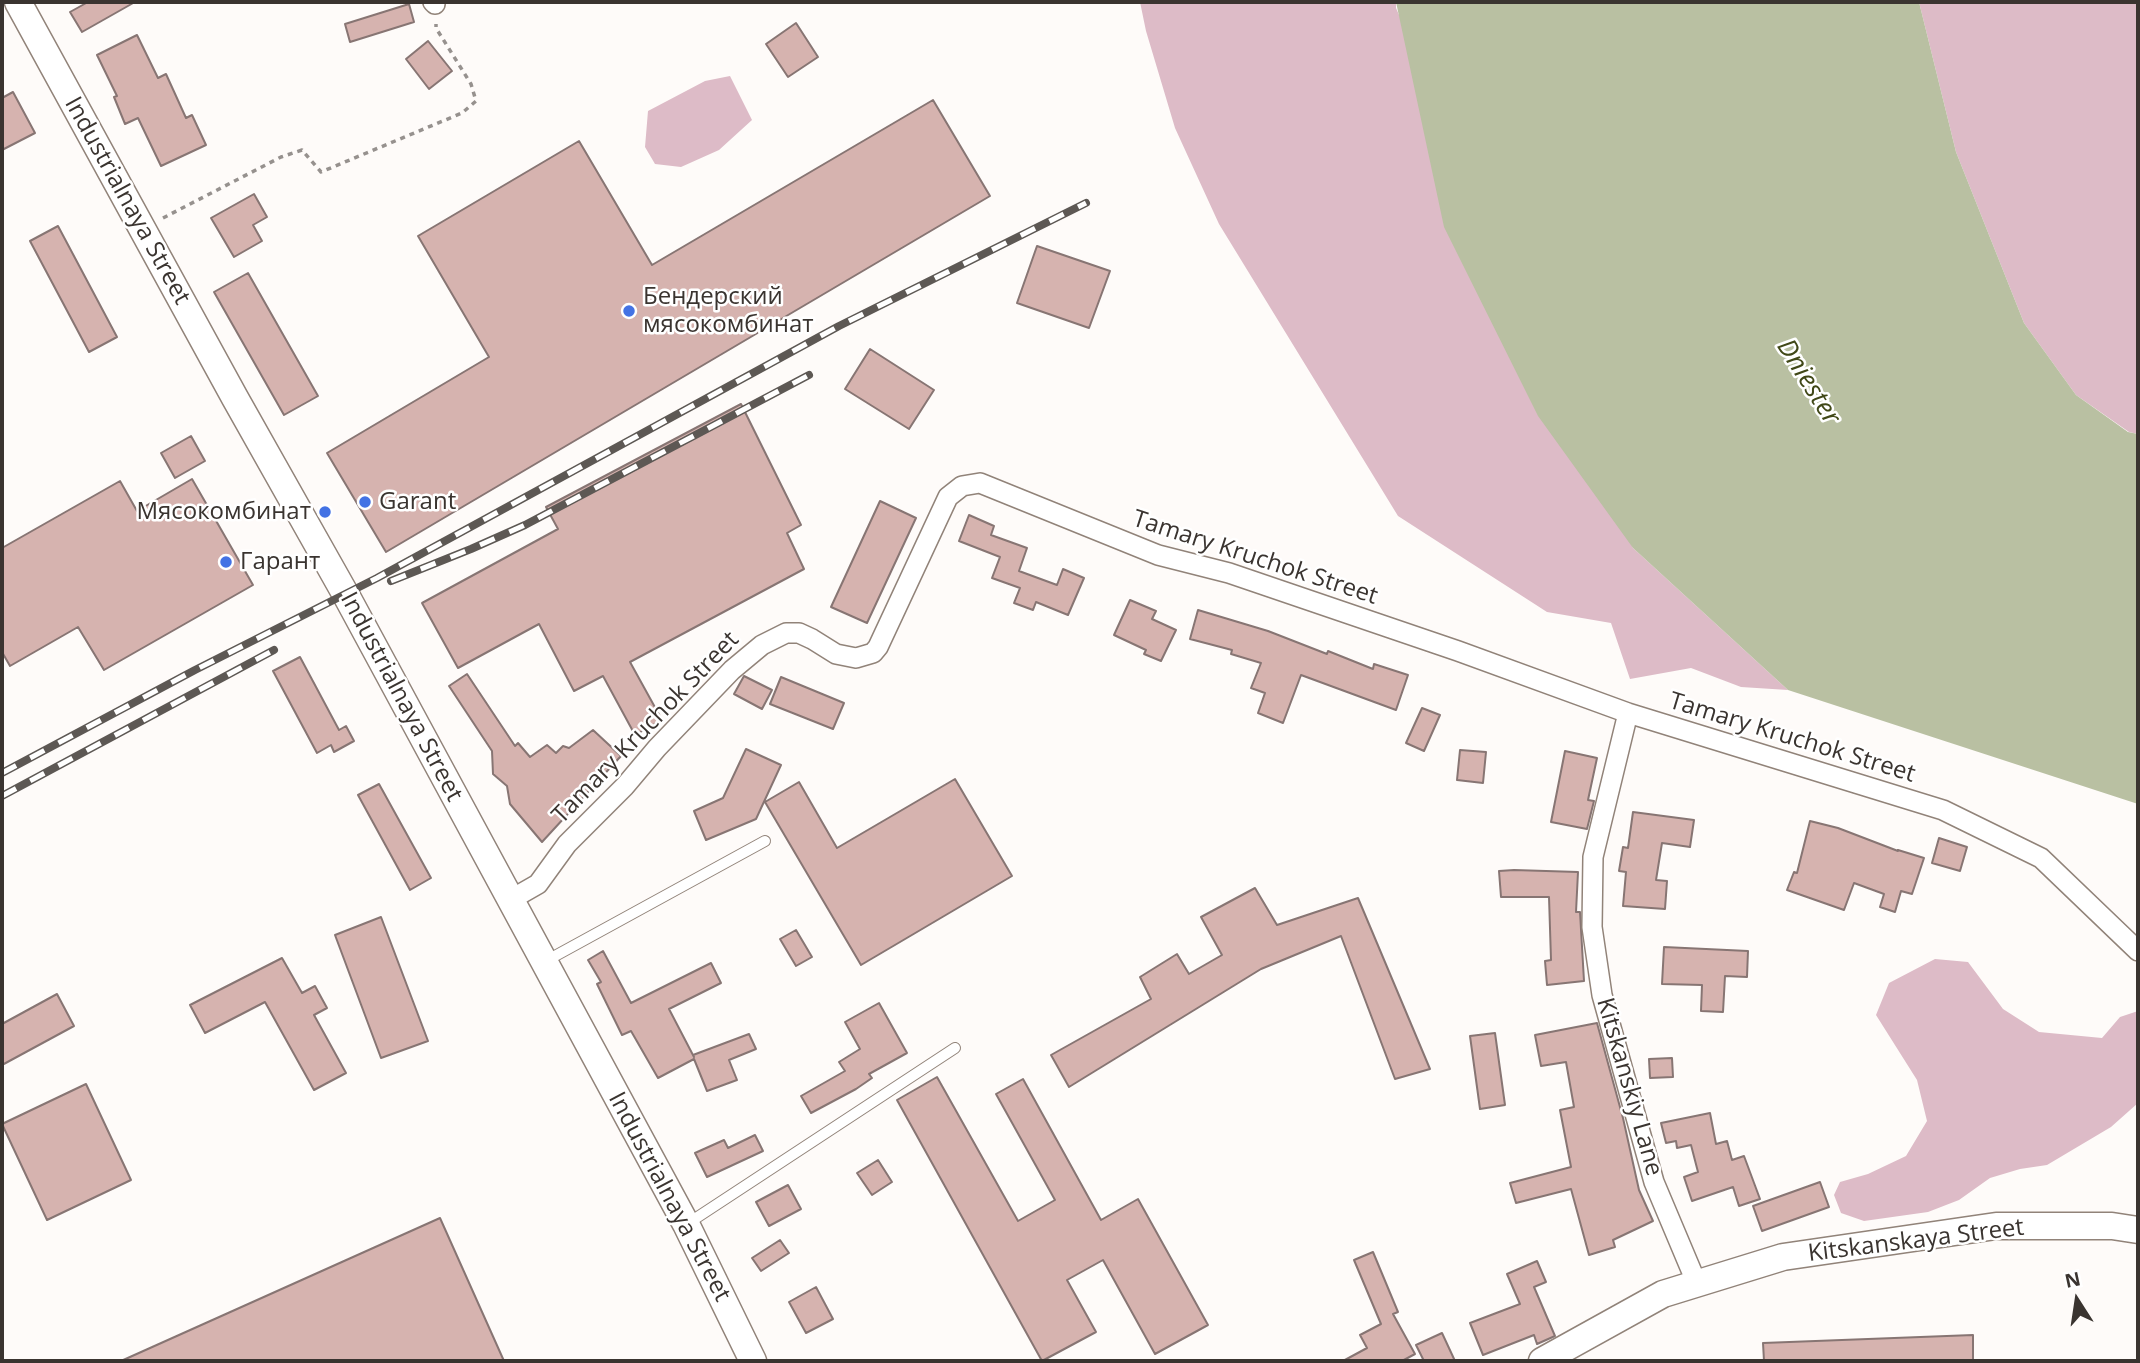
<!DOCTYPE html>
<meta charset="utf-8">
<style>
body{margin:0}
#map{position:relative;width:2140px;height:1363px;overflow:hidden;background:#fefbf9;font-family:"Open Sans",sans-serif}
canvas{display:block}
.frame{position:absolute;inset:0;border:4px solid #3a3430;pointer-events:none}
.north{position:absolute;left:2042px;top:1265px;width:70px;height:70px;-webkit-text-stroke:5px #fff;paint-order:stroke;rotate:348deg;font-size:19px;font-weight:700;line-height:28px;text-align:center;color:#3a3430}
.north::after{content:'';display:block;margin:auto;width:24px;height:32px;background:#3a3430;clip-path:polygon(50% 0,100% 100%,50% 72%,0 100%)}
</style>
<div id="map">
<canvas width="2140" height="1363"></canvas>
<div class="frame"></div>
<div class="north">N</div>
</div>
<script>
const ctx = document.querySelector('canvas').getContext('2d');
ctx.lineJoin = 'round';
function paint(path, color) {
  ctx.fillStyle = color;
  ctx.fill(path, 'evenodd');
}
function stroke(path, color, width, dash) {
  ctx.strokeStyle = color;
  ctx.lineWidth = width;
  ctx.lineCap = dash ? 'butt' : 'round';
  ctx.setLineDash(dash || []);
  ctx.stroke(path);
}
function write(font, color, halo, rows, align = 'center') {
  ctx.font = font + ' "Open Sans",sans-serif';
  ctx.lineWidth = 5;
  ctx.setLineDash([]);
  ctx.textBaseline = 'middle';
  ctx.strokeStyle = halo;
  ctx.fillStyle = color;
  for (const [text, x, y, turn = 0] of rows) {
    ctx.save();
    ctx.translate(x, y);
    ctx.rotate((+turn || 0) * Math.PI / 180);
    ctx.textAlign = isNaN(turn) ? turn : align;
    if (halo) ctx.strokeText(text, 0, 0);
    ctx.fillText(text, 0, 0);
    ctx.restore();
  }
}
const forest = new Path2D(`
 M1140 2H1396V8L1633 548 1788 690 1741 687 1691 668 1630 679 1611 623 1547 612 1398 516 1219 224 1175 128 1146 31Z
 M1919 2H2138V434L2129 432 2076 395 2024 323 1956 152Z
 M730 76 752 120 719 150 681 167 655 164 645 147 648 111 705 81Z
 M1935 959 1968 962 2003 1009 2039 1032 2102 1038 2120 1017 2138 1011V1103L2111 1127 2047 1165 2020 1169 1990 1178 1959 1200 1928 1212 1864 1221 1841 1213 1834 1195 1840 1182 1868 1174 1906 1156 1927 1121 1917 1080 1876 1015 1889 983Z`);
const water = new Path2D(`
 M1396 2H1919L1956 152 2024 323 2076 395 2128 432 2138 434V804L1788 690 1633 548 1538 416 1444 227Z`);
const building = new Path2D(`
 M88 2H135L82 32 70 12Z
 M409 4 414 22 350 42 345 24Z
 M796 23 818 57 788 77 766 44Z
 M137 35 158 78 166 74 186 118 192 115 206 145 161 166 138 118 125 124 114 97 117 96 97 55Z
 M428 41 452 71 429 89 406 59Z
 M13 92 35 133 2 150V98Z
 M933 100 990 196 386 552 327 453 489 357 418 236 579 141 652 265Z
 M254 194 267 217 253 225 262 241 234 257 211 218Z
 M58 226 117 337 89 352 30 241Z
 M1037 246 1110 271 1089 328 1017 303Z
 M248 273 318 396 284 415 214 292Z
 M870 349 934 390 909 429 845 389Z
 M741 404 801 525 787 533 804 569 630 662 662 720 635 735 603 676 574 691 539 624 458 668 422 603 558 529 546 507Z
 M191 436 205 461 175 478 161 453Z
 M192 479 253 585 104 670 78 627 10 666 2 652V548L120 481 137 511Z
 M880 501 916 518 867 623 831 607Z
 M969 515 994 526 991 535 1027 548 1019 571 1057 585 1063 569 1084 578 1068 615 1036 602 1033 610 1014 603 1020 588 992 578 1000 557 959 541Z
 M1130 600 1156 611 1152 619 1176 630 1161 661 1144 654 1146 650 1114 635Z
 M1198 610 1268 631 1327 654 1328 651 1373 669 1374 664 1408 675 1396 710 1301 675 1283 723 1258 713 1265 693 1251 688 1261 663 1231 654 1232 650 1190 639Z
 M300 657 339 730 346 726 354 741 334 752 331 745 317 753 273 671Z
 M467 674 515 746 518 743 530 757 547 745 556 753 563 746 569 748 593 730 621 756 542 842 510 804 507 786 493 774 492 751 449 686Z
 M744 676 772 690 762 709 734 694Z
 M781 677 844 703 833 729 770 704Z
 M1422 708 1440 715 1424 751 1406 743Z
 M746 749 781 765 756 819 706 840 694 811 723 798Z
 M1460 750 1486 752 1483 783 1457 780Z
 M1565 751 1597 758 1588 800 1594 801 1587 829 1551 822Z
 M955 779 1012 876 861 965 765 802 799 782 837 848Z
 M379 784 431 878 410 890 358 795Z
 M1633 812 1694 820 1690 847 1662 843 1656 880 1667 881 1665 909 1623 906 1626 872 1619 871 1623 847 1628 848Z
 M1810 821 1838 828 1898 851V850L1924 858 1912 894 1901 891 1895 912 1880 907 1884 894 1854 883 1844 910 1787 890 1794 872 1797 873Z
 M1939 838 1967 847 1960 871 1932 863Z
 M1514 870 1578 872 1576 912H1580L1584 981 1547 985 1545 961 1551 960 1549 897H1501L1499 871Z
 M1255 888 1277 925 1358 898 1430 1069 1395 1079 1341 936 1261 969 1069 1087 1051 1055 1151 999 1140 977 1177 954 1189 974 1222 955 1201 917Z
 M381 917 428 1041 381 1058 335 935Z
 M796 930 812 957 796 966 780 939Z
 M1664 947 1748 951 1747 977 1725 976 1723 1012 1701 1011 1702 985 1662 984Z
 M603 951 631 1003 711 963 721 983 669 1009 694 1057 693 1055 749 1034 756 1049 729 1060 737 1080 707 1091 694 1059 658 1078 631 1031 622 1035 597 984 601 982 588 960Z
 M282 958 302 993 315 986 327 1008 314 1015 346 1073 314 1090 265 1002 205 1033 190 1005Z
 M57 994 74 1026 2 1065V1024Z
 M879 1003 907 1053 869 1074 872 1078 856 1089 811 1113 801 1096 845 1071 839 1062 860 1049 845 1022Z
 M1597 1023 1623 1118 1639 1190 1653 1221 1613 1240 1615 1247 1589 1255 1571 1189 1516 1203 1510 1183 1571 1167 1560 1110 1574 1107 1566 1062 1541 1066 1535 1035Z
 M1495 1033 1505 1105 1480 1109 1470 1036Z
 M1672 1058 1673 1077 1650 1078 1649 1059Z
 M937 1077 1018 1221 1055 1200 996 1094 1023 1079 1101 1220 1138 1199 1208 1325 1155 1354 1103 1260 1067 1280 1096 1332 1042 1361 897 1100Z
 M86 1084 131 1180 47 1220 2 1124Z
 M1710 1113 1716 1144 1727 1141 1732 1160 1744 1156 1760 1199 1739 1206 1733 1187 1692 1201 1684 1177 1698 1172 1691 1145 1677 1148 1676 1141 1666 1143 1661 1123Z
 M755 1135 763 1151 707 1177 695 1153 724 1140 728 1148Z
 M878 1160 892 1182 872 1195 857 1173Z
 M1820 1182 1829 1207 1762 1231 1753 1206Z
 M788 1185 801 1209 769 1226 756 1202Z
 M440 1218 504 1361H121Z
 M780 1240 789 1253 761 1271 752 1258Z
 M1373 1252 1398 1312 1393 1314 1415 1354 1402 1361H1343L1367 1348 1360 1335 1381 1324 1354 1260Z
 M1537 1261 1546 1282 1534 1287 1555 1336 1537 1344 1534 1335 1483 1355 1470 1323 1520 1304 1507 1274Z
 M816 1287 833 1319 806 1333 789 1302Z
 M1442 1333 1455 1361H1424L1416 1345Z
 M1973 1335V1361H1764L1763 1343Z`);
const path = new Path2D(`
 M163 218 281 157 302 150 321 172 462 113 476 101 471 84 436 28V24`);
const lane = new Path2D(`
 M544 962 765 841
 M687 1224 955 1048`);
const street = new Path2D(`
 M433 2 435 4
 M1628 713 1593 857 1592 927 1602 995 1654 1182 1697 1284
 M510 900 538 884 567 844 625 786 657 748 732 670 762 645 786 633H799L812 639 836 654 856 658 873 653 878 647 948 497 962 486 980 483 1158 555 1229 573 1458 651 1628 713 1943 810 2041 858 2138 951`);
const secondary = new Path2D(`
 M18 2 235 398 346 595 686 1224 753 1361
 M1542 1361 1663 1294 1783 1257 1996 1226H2112L2138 1230`);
const rail = new Path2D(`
 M391 581 471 549 525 525 809 375
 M2 773 195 670 377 578 839 326 1086 203
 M2 796 274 650`);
const markers = [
 [629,311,7,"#4372e4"],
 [365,502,7,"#4372e4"],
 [325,512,7,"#4372e4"],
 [226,562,7,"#4372e4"]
];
const streetNames = [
 ["Industrialnaya Street",127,201,61],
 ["Tamary Kruchok Street",1255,558,18],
 ["Industrialnaya Street",401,697,62],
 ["Tamary Kruchok Street",646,728,-46],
 ["Tamary Kruchok Street",1792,738,17],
 ["Kitskanskiy Lane",1629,1087,74],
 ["Industrialnaya Street",669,1197,62],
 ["Kitskanskaya Street",1916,1241,-7]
];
const poiNames = [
 ["Бендерский",643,297],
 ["мясокомбинат",643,325],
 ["Garant",379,502],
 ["Мясокомбинат",311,512,"right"],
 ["Гарант",240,562]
];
const waterNames = [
 ["Dniester",1808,382,58]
];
paint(forest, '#ddbbc7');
paint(water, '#b9c0a2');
paint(building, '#d6b3af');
stroke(building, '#877573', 2);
stroke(lane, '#918379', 12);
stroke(street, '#918379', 22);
stroke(secondary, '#918379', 29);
stroke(path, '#96918e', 3.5, [5, 5]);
stroke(lane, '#fff', 10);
stroke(street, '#fff', 19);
stroke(secondary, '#fff', 26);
stroke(rail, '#5d5854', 8);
stroke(rail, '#fff', 5, [16]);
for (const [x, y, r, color] of markers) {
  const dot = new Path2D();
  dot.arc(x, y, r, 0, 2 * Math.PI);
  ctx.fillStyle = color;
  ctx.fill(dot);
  stroke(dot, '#fff', 2.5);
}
write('24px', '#3a3430', '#fff', streetNames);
write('24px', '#3a3430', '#fff', poiNames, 'left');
write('italic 26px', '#404817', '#fff', waterNames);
</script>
